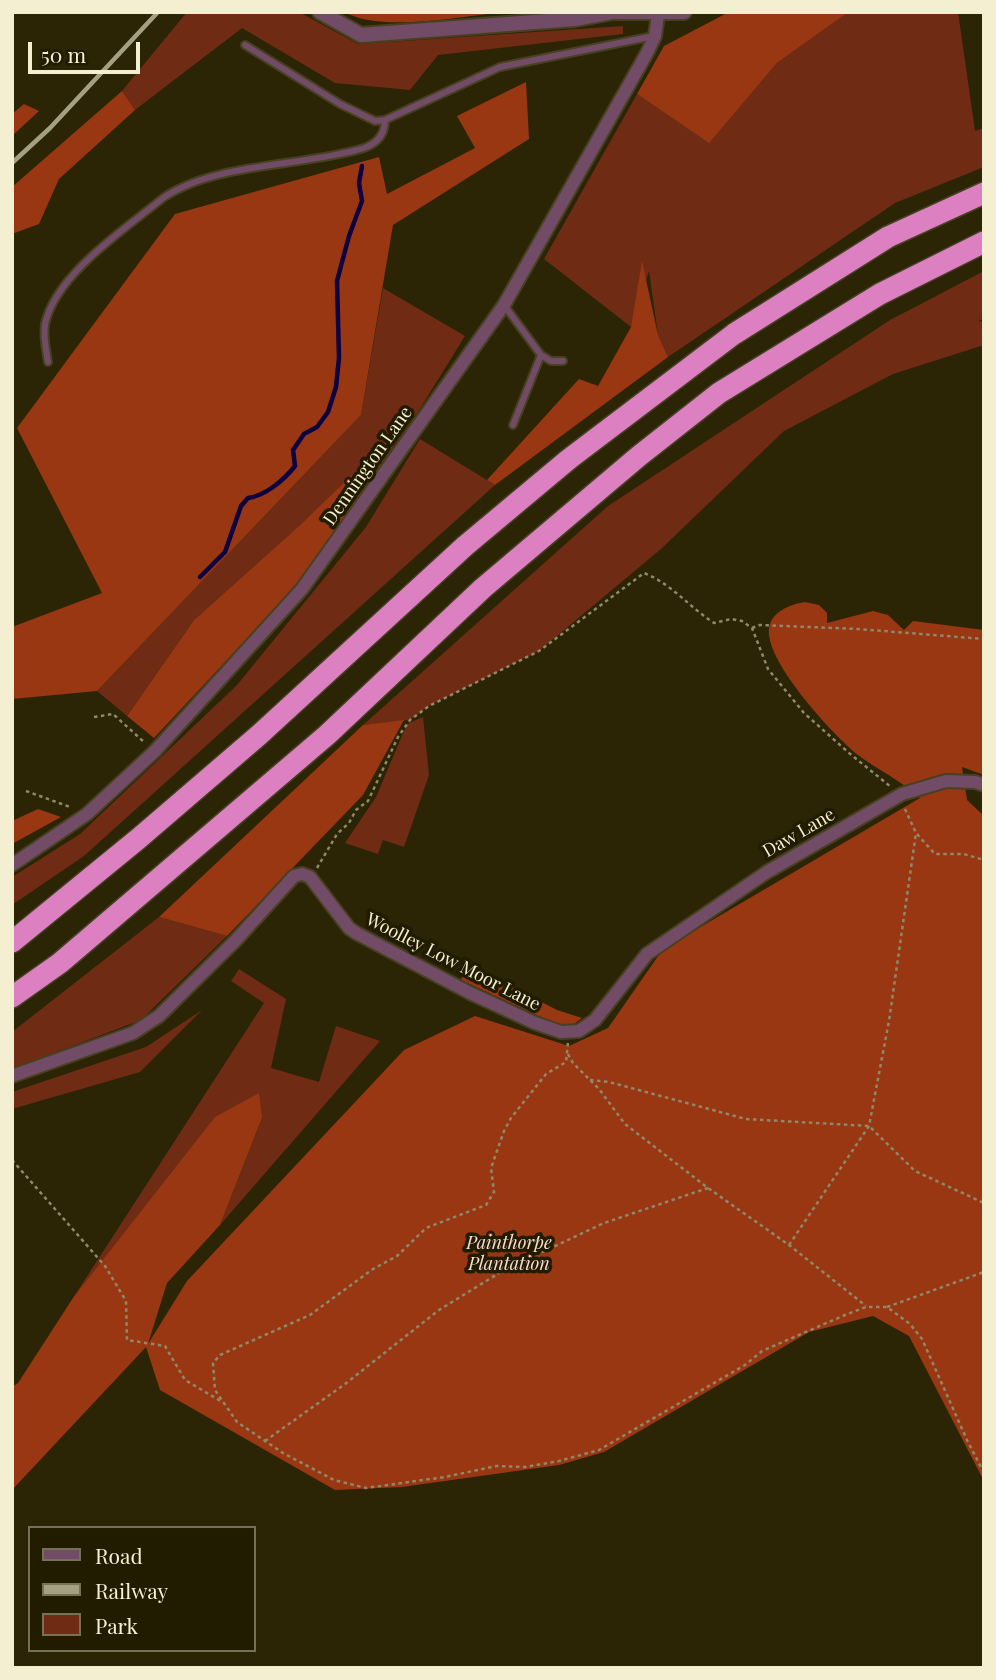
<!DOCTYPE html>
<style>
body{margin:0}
#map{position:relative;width:996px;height:1680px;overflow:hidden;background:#2b2505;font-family:"Playfair Display",serif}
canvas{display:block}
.frame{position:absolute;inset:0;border:14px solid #f5efd1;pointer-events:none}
.legend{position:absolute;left:28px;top:1526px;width:228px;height:126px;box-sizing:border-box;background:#211b00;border:2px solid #767054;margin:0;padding:9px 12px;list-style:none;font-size:21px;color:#f5efd1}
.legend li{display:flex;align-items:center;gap:14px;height:35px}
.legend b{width:35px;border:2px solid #767054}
.scale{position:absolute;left:28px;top:42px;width:112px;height:32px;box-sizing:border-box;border:4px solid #f5efd1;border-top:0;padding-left:9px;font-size:21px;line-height:24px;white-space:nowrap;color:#f5efd1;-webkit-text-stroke:5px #211b00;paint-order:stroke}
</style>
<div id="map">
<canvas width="996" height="1680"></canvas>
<div class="frame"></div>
<ul class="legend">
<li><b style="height:9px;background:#724c66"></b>Road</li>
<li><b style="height:9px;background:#a6a082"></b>Railway</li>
<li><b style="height:19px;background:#6f2b13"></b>Park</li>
</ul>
<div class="scale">50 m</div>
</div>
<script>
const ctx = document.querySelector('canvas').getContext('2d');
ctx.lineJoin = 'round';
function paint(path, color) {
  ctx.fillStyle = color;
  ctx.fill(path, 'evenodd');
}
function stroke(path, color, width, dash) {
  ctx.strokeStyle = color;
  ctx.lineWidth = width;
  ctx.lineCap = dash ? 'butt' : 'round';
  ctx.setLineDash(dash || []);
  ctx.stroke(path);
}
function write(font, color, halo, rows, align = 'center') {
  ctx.font = font + ' "Playfair Display",serif';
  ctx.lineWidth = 7;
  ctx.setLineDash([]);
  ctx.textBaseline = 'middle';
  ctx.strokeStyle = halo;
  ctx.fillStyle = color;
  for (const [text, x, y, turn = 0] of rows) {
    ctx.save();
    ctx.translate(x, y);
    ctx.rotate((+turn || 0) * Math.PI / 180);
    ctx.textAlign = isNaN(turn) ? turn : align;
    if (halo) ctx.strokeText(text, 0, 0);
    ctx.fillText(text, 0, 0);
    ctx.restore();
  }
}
const green = new Path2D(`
 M187 12H299L358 44 623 26V34L438 55 410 90 335 83 242 28 135 110 122 91Z
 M847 12H958L975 131 984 128V167L895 203 668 357 658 335 649 271 631 327 544 259 637 94 709 142 777 63Z
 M984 271V318L979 321 984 322V345L893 374 784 431 661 549 539 651 429 706 410 720 363 725 608 506 890 320Z
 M383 288 465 336 418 412 300 525 194 620 127 716 97 691 361 415Z
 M420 439 495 485 84 856 12 905V877L80 834 237 685 366 527Z
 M423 717 429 775 404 847 383 840 378 854 345 843 376 797 407 724Z
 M159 917 227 936 141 1020 12 1069V1032Z
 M239 969 286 999 271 1068 319 1082 336 1026 380 1041 220 1225 262 1118 73 1298 264 1003 231 981Z
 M202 1010 140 1072 12 1109V1092L146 1047Z`);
const forest = new Path2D(`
 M345 12H505C464 16 379 33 345 12Z
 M729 12H848L777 63 709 143 637 94 664 46Z
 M526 82 529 139 393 225 361 415 97 691 12 699V627L102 593 17 428 175 214 379 157 387 194 475 148 457 116Z
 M122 91 135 110 59 179 39 224 12 234V187Z
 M24 104 39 111 12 136V114Z
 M642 261 658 335 668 357 495 485 487 480 579 379 598 386 631 327Z
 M417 412 297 585 154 738 127 716 194 620 300 525Z
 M805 602 819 605 827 613V623L873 611 888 615 904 630 913 621 984 630V775L962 767 967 800 984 816V1481L909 1336 873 1316 809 1332 604 1452 559 1465 402 1487 335 1490 160 1390 146 1347 12 1490V1387L18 1383 73 1298 215 1117 259 1093 262 1118 220 1225 167 1283 148 1344 187 1281 404 1050 475 1016 569 1046 608 1028 663 949 920 798C902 781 878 770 858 755 835 737 758 655 770 624 775 610 792 604 805 602Z
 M404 720 363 795 227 936 159 917 363 725Z
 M38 809 61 817 12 844V821Z
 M468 964 557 1010 582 1018 570 1027 554 1023 461 980Z`);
const stream = new Path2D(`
 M200 577 225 552 241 506 248 498C265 496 284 480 295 466L293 450 304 434 317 427 328 412 336 387 339 358 337 281 349 236 362 201 359 183 362 166`);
const path = new Path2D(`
 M752 628 760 625 858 629 984 639
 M94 717 113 714 144 742
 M26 791 70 807
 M905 809 916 833 935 854H964L984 860
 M317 868 337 834 349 823 356 810 368 801 398 737 410 720 429 706 539 651 644 573C672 584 689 607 714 623L731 619 742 621 752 628 768 669 804 713 849 753 891 787
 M568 1043 566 1062 546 1074 511 1118 504 1131 491 1168 494 1192 486 1205 426 1228 397 1256 373 1269 310 1315 220 1355 213 1363 215 1390 237 1422 283 1453 334 1480 366 1488 445 1477 496 1466 525 1467 559 1461 599 1450 745 1365 762 1351 845 1315 866 1307H887L910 1324 922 1339 967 1440 984 1473
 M568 1054 573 1063 599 1089 625 1124 708 1188 789 1245 866 1306
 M590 1080 609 1082 746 1119 869 1126 915 1171 984 1203
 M12 1160 105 1266 126 1301 127 1340 165 1346 185 1380 224 1403
 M789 1245 869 1126 889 1021 916 833
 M887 1307 984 1272
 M265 1441 345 1384 439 1310 504 1270 604 1223 708 1188`);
const service = new Path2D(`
 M245 45 340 104 375 121 385 120 500 67 654 36
 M504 305 541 355 551 361H563
 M48 362C46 350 43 336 45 324 56 274 125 229 163 198 215 162 303 167 364 148 378 143 385 134 385 120
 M513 425 541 355`);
const minor = new Path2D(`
 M12 865 87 814 155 751 302 589 504 305 647 53 655 36 658 14
 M12 1076 133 1033 159 1016 235 941 294 876 302 874 310 877 349 928 356 933 470 993 535 1023 561 1032 579 1031 595 1020 647 954 767 872 902 794 946 781 975 782 984 785`);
const tertiary = new Path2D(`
 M320 12 361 35 575 19 612 12
 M616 12H684`);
const motorway = new Path2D(`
 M12 942 138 839 259 735 465 546 569 459 734 334 888 237 984 193
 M12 997 60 963 327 735 483 588 639 456 719 393 880 294 984 242`);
const rail = new Path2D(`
 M12 163 50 128 158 12`);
const streetNames = [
 ["Dennington Lane",368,466,-55],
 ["Daw Lane",799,833,-30],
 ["Woolley Low Moor Lane",453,962,27]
];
const parkNames = [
 ["Painthorpe",509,1243],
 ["Plantation",509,1264]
];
paint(green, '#6f2b13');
paint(forest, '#993712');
stroke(stream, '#0d0040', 4.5);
stroke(service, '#474122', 10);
stroke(minor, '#474122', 16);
stroke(tertiary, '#474122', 18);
stroke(motorway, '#474122', 24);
stroke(path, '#8f896a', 2.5, [3.5, 3.5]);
stroke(service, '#724c66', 6);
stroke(minor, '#724c66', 12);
stroke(tertiary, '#724c66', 14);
stroke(motorway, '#dc80c2', 21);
stroke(rail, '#a6a082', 4.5);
write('18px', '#f5efd1', '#211b00', streetNames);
write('italic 18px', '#f8dbd2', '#211b00', parkNames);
</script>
